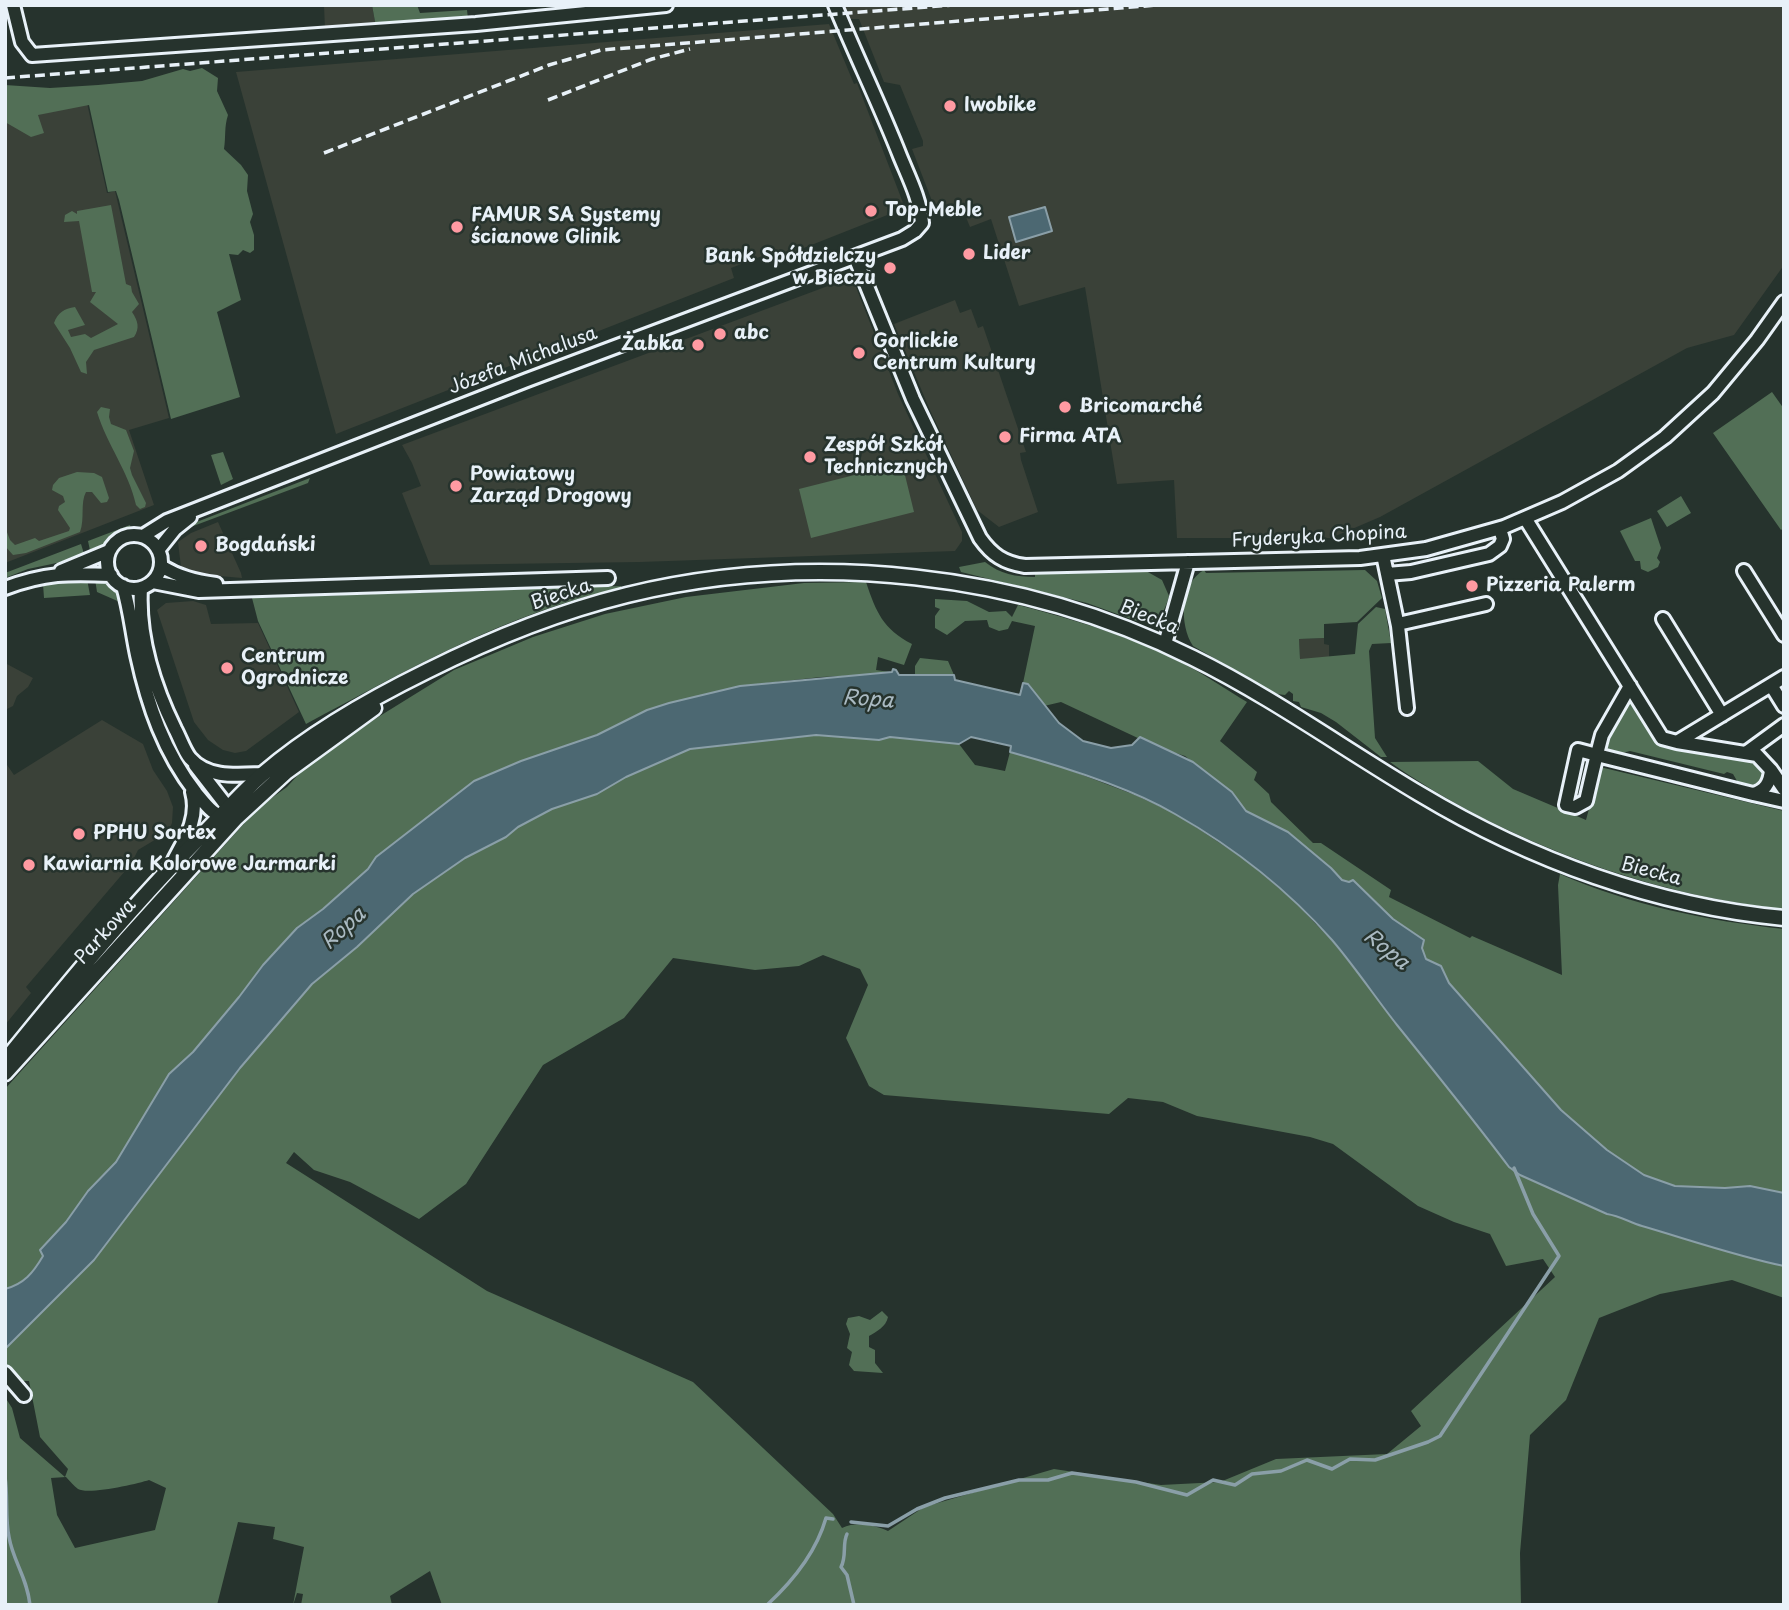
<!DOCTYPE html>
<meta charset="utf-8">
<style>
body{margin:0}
#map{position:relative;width:1789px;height:1610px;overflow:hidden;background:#26332d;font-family:"Playpen Sans",sans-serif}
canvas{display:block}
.frame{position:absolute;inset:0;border:7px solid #e8f1f8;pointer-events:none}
</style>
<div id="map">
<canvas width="1789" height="1610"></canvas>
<div class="frame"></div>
</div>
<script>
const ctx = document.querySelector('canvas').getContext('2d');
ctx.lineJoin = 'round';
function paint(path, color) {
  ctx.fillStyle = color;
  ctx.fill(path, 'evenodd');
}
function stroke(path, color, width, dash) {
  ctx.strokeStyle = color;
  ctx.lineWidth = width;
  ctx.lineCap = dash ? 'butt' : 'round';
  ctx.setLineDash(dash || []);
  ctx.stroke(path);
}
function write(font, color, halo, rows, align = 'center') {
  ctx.font = font + ' "Playpen Sans",sans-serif';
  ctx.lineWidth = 5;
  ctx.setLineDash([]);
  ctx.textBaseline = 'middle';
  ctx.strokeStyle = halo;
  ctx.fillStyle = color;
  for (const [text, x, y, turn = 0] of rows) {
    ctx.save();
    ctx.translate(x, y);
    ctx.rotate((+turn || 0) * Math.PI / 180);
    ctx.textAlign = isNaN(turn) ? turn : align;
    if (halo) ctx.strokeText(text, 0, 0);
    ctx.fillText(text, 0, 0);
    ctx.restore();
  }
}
const built = new Path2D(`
 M324 5H372L376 27 325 30Z
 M841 5H1784V265L1734 335 1687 348 1380 517 1331 538H1177L1174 480 1117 484 1085 287 1019 306 991 219 970 227 961 205 937 214 912 149 923 146V141L900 85 884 82 859 19H850Z
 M829 24 854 84 857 83 905 208 781 257 778 250 731 268 734 278 336 434 236 72Z
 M87 103 107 193 115 191 169 418 129 430 154 505 5 563V110Z
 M852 277 898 394 962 532V541L955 551 640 562 430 565 402 493 421 486 412 463 402 445Z
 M955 300 960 313 971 309 978 328 983 326 1026 452 1020 453 1021 460 1038 512 999 527 977 510 929 408 894 324Z
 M218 522 241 573 242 578 185 573 181 567 178 542 191 533Z
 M193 601 206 605 211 624 258 623 299 712 246 751 235 753 223 750 208 740 194 722 157 610 166 603Z
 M1324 638V644L1329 645V658L1300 660 1299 639Z
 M5 663 33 678 28 687 17 696 13 706 5 710Z
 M102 720 143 744 153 770 167 791 173 807 172 823 168 832 138 850 131 864 26 987 31 993 5 1025V762L14 775Z`);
const green = new Path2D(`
 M372 5H417L420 13 467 10 468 19 376 27Z
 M202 68 218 78 217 91 228 115C224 127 226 137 224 149L241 165 248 175 247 191 253 214 250 222 254 235V250L250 253 243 250 238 255 229 254 241 300 217 312 240 397 171 419 119 200 116 191 108 192 89 105 38 115 44 133 31 137 5 122V85L50 88 98 85 142 81 183 69 190 71Z
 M111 205 126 284 131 286 132 292 139 304 132 312C138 321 140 328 134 337L94 350 86 362 87 374 81 372 70 348 54 323C58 312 64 309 75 307L85 325 68 330 71 337 85 334 91 338 118 324 90 302 96 292H92L79 221 64 222 65 215 72 211 77 214V211Z
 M1772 392 1784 409V528L1781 530 1713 433Z
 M101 407 110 409 109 417 111 424 126 430 134 451 130 468 132 475 146 503 145 507 140 509 136 505C129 472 107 445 97 412Z
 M223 452 233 479 221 485 211 455Z
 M902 463 914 512 811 538 799 489Z
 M77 472 94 473 102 477 109 498 107 502 101 503 92 492H86C80 503 85 519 80 532L26 553 13 555 5 546V527L10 540 15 545 35 538 39 541 69 531 70 528 58 510 59 506 65 502 63 496 52 490 53 485 59 478Z
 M310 478 308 483 188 528 177 535 194 523Z
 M1681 496 1691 513 1667 527 1657 511Z
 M1651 518 1661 548 1657 558 1660 562 1658 567 1648 572 1641 569 1640 561H1635L1620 531Z
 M130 525 131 529C110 535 108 548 91 555L88 541Z
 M81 544 85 557 28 569 5 578V573Z
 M985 562C1000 574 1016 577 1035 577V574L1146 571 1162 580 1169 596C1165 611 1159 623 1142 623L1087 603 961 572 959 567Z
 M1204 570 1206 573 1365 570 1377 581 1382 598 1357 622 1324 624V638L1299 639 1300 659 1355 654 1358 624 1376 607 1385 609 1391 643 1372 644 1369 651 1375 738 1387 757H1381L1336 722 1321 713 1301 707 1299 702 1293 701V694L1289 691 1285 695 1277 694 1193 646C1179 625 1180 583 1204 570Z
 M87 579 90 595 44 598 43 584Z
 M95 579C111 581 118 588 122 603L97 592Z
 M866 582C876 612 883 629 912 644L904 665 878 657 876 670 889 672 887 674 821 677 740 686 669 703 647 710 597 735 521 761 474 781 376 857 368 869 323 909 297 928 261 967 239 997 193 1052 169 1074 116 1162 88 1191 66 1222 40 1250 43 1256C33 1272 24 1284 5 1289V1089L259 807 287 787 307 765 375 719 454 670 533 637 605 614 686 597 804 583Z
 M621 586V588C509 612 407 670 306 724L258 621 252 598Z
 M935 599 967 601 989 612 1006 611 1012 617 1018 605C1075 620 1134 637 1186 665 1207 676 1227 690 1247 702L1220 741 1257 772 1254 780 1269 794 1271 802 1313 843H1321L1391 890 1389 897 1470 938 1472 936 1562 975 1558 885 1560 874C1630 905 1708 921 1784 929V1193L1750 1186 1725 1188 1675 1186 1644 1175 1607 1150 1561 1110 1448 983 1441 966 1426 959 1422 948 1424 940 1393 919 1349 882 1342 880 1331 868 1288 832 1246 811 1232 792 1185 756 1157 747 1061 702 1044 706 1028 684 1023 683 1035 626 1012 621 1008 629 999 631 989 627 987 620 965 621 947 635 935 628V616L940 609 935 607Z
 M920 658 948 661 954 675 915 674V666Z
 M150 686 166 723 219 807C192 795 155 715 150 686Z
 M1631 696 1653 739 1755 757 1764 776 1759 789 1740 786 1733 774 1727 772 1724 774 1630 751 1615 755 1606 753 1603 747 1624 700Z
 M816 735 879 740 890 737 959 744 975 765 1005 771 1010 752 1051 763 1135 795 1176 814 1244 859 1292 899 1332 941 1520 1175 1607 1214C1620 1216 1629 1222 1642 1226 1690 1240 1736 1256 1784 1266V1298L1732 1280 1660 1294 1599 1318 1566 1400 1530 1435 1520 1553 1521 1605H442L430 1571 390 1596 392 1605H301L303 1594 297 1593 293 1605 304 1547 273 1539 275 1527 238 1522 217 1605H5V1397L12 1408 20 1438 65 1477 68 1469 40 1437 29 1381H19L5 1365V1349L55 1299 248 1058 312 984 357 947 413 894 465 858 506 837 518 827 552 809 597 794 628 775 690 749 761 740ZM823 955 860 969 868 985 846 1038 869 1086 884 1095 1109 1114 1128 1098 1163 1102 1197 1116 1310 1137 1333 1144 1418 1206 1454 1222 1490 1234 1506 1266 1543 1259 1555 1277 1411 1411 1421 1426 1387 1454 1276 1459 1220 1482 1161 1485 1054 1469 924 1507 888 1531C874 1525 857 1521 842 1528L833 1514 693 1382 487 1291 286 1163 294 1152 314 1170 350 1182 419 1219 466 1184 543 1065 624 1018 673 958 755 970 799 966ZM66 1477C70 1481 74 1486 78 1489 88 1495 137 1484 149 1480L166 1488 155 1530 75 1548 57 1515 51 1478Z
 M1478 761 1513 789 1586 820 1600 767 1784 811V909C1652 896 1498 839 1390 762Z
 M882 1311 888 1317C886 1327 876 1332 869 1336V1347L875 1350V1363L883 1373 854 1371 849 1365 852 1352 847 1348 850 1334 846 1324 848 1318 859 1316 870 1320Z`);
const water = new Path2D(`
 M1045 207 1052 231 1016 242 1009 217Z
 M893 669 896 670 899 675H954L955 680 1020 695 1023 683 1028 684 1059 723 1083 741 1111 748 1132 745 1140 737 1193 762 1232 792 1246 811 1288 832 1331 868 1342 880 1349 882 1353 880 1393 919 1424 940 1422 948 1426 959 1441 966 1449 983 1561 1110 1607 1150 1644 1175 1675 1186 1725 1188 1750 1186 1784 1193V1266C1736 1256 1690 1240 1642 1226 1629 1222 1620 1216 1607 1214L1520 1175 1509 1167C1473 1119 1435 1072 1397 1025 1375 997 1355 967 1332 940 1288 890 1233 847 1175 814 1129 787 1061 766 1010 752L1011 746 971 737 959 744 890 737 879 740 816 735 690 749 626 777 597 794 552 809 518 827 506 837 465 858 413 894 357 947 312 984 240 1068 94 1260 5 1349V1289C24 1284 33 1273 43 1256L40 1250 66 1222 88 1191 116 1162 169 1074 193 1052 239 997 263 965 297 928 323 909 368 869 376 857 474 781 521 761 597 735 647 710 669 703 740 686 892 672Z`);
const stream = new Path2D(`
 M5 1477C8 1496 5 1519 9 1537 13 1561 27 1577 30 1605
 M851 1522 888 1526 917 1509 945 1498 1019 1480H1048L1072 1473 1136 1482 1187 1495 1213 1480 1235 1485 1252 1474 1281 1471 1307 1460 1332 1469 1350 1459 1375 1460 1428 1442 1440 1436 1559 1256 1533 1214 1514 1168
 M847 1534C842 1544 847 1556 841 1567L847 1575 854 1605
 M767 1605C793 1581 816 1553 826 1518L833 1519`);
const minor = new Path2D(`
 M13 5 22 42 32 55 476 24 666 5
 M855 257 913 399 980 538C992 555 1004 563 1025 566L1360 558 1426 549 1504 527 1562 502 1618 471 1665 437 1713 393 1757 340 1784 302
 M1525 518 1662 738 1677 742 1784 677
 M107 562a27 27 0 1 1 54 0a27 27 0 1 1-54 0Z
 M143 536 167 521 527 380 902 239 915 231 922 223C920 199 909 178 900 156 880 105 856 56 835 5
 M159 549 175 529 190 517
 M1383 555 1398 626 1407 708
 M161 566C179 577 195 581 216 584
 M61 571 109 551
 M1744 571 1784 635
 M1387 574 1411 572 1489 554 1500 546 1503 539 1500 529
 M153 582 199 591 608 578
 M123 586C130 609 132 632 137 655 148 706 164 752 196 793 206 805 214 817 229 818
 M5 588C45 573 69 573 111 575
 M141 588C138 637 154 686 175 729 180 738 184 751 190 758 208 779 238 775 262 774
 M1663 619 1722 715
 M1398 624 1486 604
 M1165 644 1188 562
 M1771 685 1784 706
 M1630 686 1602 735C1596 757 1591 779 1586 801L1575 807 1566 805 1578 750 1597 755 1753 794C1765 791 1770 783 1771 770L1757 755 1677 742
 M1747 752 1784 725
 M195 765 233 814
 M1771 770 1784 789
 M1753 794 1784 801
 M174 860C186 838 199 817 192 792
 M5 1373 24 1395`);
const major = new Path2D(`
 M5 1061C69 982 134 903 206 831 225 812 243 791 264 773 313 731 370 699 427 671 491 639 558 612 627 595 813 550 1021 572 1193 658 1272 697 1344 749 1420 794 1530 860 1655 906 1784 918
 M5 1073 236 818 286 772 374 708`);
const rail = new Path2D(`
 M5 78 953 5
 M548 100 652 59 690 49
 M324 153 549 65 601 50 1158 5`);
const markers = [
 [950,106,7,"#ff9aa2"],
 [871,211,7,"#ff9aa2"],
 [457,227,7,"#ff9aa2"],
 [969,254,7,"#ff9aa2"],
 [890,268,7,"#ff9aa2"],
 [720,334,7,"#ff9aa2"],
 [698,345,7,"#ff9aa2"],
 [859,353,7,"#ff9aa2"],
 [1065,407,7,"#ff9aa2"],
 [1005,437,7,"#ff9aa2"],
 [810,457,7,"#ff9aa2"],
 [456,486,7,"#ff9aa2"],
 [201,546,7,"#ff9aa2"],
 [1472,586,7,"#ff9aa2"],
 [227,668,7,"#ff9aa2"],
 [79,834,7,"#ff9aa2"],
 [29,865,7,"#ff9aa2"]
];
const poiNames = [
 ["Iwobike",964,106],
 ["Top-Meble",885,211],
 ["FAMUR SA Systemy",471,216],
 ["ścianowe Glinik",471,238],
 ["Lider",983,254],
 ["Bank Spółdzielczy",876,257,"right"],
 ["w Bieczu",876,279,"right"],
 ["abc",734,334],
 ["Gorlickie",873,342],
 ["Centrum Kultury",873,364],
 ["Żabka",684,345,"right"],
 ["Bricomarché",1079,407],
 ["Firma ATA",1019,437],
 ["Zespół Szkół",824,446],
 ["Technicznych",824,468],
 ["Powiatowy",470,475],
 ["Zarząd Drogowy",470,497],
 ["Bogdański",215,546],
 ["Pizzeria Palerm",1486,586],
 ["Centrum",241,657],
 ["Ogrodnicze",241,679],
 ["PPHU Sortex",93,834],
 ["Kawiarnia Kolorowe Jarmarki",43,865]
];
const streetNames = [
 ["Józefa Michalusa",523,361,-21],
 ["Fryderyka Chopina",1319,537,-3],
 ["Biecka",561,595,-18],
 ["Biecka",1149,618,22],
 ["Biecka",1651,872,15],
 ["Parkowa",106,932,-48]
];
const waterNames = [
 ["Ropa",868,700,4],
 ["Ropa",344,929,-42],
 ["Ropa",1386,950,39]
];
paint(built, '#3a4138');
paint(green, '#526f56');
paint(water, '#4c6872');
stroke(water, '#8a9fa8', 2);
stroke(stream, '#8a9fa8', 3.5);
stroke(minor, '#e8f1f8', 18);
stroke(major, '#e8f1f8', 19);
stroke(minor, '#26332d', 12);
stroke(major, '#26332d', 14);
stroke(rail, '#e8f1f8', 3.5, [10, 5]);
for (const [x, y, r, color] of markers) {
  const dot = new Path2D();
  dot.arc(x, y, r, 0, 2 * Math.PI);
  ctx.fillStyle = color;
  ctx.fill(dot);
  stroke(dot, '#26332d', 2.5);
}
write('bold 19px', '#e8f1f8', '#26332d', poiNames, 'left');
write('19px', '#e8f1f8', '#26332d', streetNames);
write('italic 21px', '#aabac2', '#26332d', waterNames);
</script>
